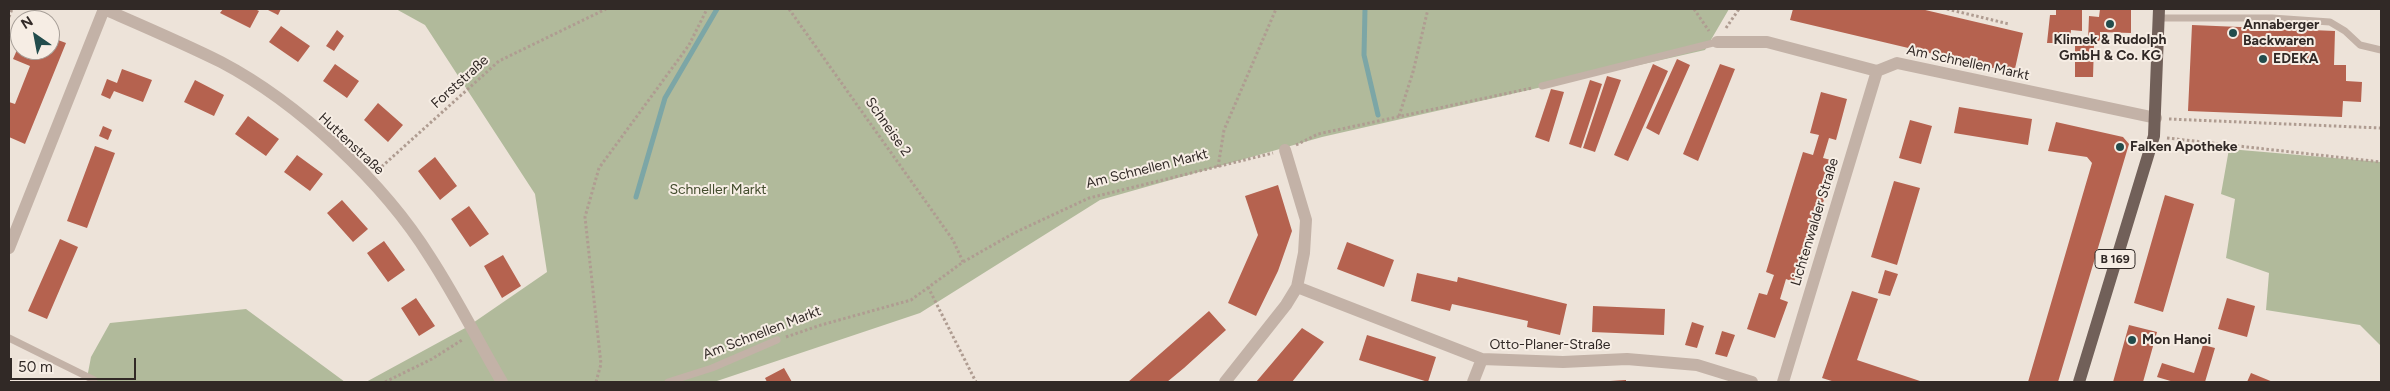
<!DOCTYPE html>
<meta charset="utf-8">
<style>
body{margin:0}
#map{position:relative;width:2390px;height:391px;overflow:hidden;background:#ede3d9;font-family:Figtree,sans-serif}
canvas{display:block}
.frame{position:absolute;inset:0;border:10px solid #312926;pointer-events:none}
.north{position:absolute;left:10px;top:10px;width:50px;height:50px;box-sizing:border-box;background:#f6ede4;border:1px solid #a79f98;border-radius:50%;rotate:327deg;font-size:14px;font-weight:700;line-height:20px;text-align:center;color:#312926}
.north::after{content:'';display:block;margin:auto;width:18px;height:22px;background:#224c4c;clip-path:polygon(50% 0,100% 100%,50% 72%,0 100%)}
.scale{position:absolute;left:10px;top:358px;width:126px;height:22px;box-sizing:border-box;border:2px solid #312926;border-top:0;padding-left:6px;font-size:15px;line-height:18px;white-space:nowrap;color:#312926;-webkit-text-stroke:4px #f6ede4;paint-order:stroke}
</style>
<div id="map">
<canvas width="2390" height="391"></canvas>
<div class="frame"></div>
<div class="north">N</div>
<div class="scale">50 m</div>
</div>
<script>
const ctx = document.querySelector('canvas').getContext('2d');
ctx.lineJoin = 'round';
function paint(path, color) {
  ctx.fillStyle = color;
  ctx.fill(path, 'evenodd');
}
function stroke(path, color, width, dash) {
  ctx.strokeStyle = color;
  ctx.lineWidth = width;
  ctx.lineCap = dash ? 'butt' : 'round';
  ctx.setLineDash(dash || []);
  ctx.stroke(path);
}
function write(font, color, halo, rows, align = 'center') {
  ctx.font = font + ' Figtree,sans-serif';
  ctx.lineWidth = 4;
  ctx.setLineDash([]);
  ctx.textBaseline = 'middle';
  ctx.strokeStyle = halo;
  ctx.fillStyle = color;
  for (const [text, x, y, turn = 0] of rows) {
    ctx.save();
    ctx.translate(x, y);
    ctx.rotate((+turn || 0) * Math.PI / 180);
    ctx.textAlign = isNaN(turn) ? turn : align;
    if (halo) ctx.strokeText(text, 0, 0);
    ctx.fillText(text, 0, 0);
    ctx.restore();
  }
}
const green = new Path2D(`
 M396 9H1729L1705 50 1322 137 1100 200 920 313 714 382H366L467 327 547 272 535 194 425 25Z
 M2229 149 2381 162V346L2360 325 2266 310 2269 273 2226 258 2235 199 2221 194Z
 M246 309 345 382H93L87 378 91 357 110 323Z`);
const stream = new Path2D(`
 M1365 9 1364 55 1378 115
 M636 197 665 98 717 9`);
const building = new Path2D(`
 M223 9H255L259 11 250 28 220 13Z
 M266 9H281L278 15Z
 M1793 9H1921L2023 33 2014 73 1790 20Z
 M2056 9H2082V31L2071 30 2070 43H2047L2050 15H2056Z
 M2100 9H2131V33L2100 32V41H2088L2089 16 2099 17Z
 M2192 25 2335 31 2334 65H2346V81L2362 82 2361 102 2343 101 2342 117 2188 111Z
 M281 26 310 46 298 62 269 42Z
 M337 30 344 36 334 51 326 46Z
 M50 37 66 43 25 144 9 137V102L15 104 30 66 13 59 20 43V50H50Z
 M2075 44 2094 45 2093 77H2075Z
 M1677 59 1690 65 1659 135 1646 128Z
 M335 64 359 81 347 98 323 81Z
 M1653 64 1668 71 1628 161 1614 155Z
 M1720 64 1735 69 1698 161 1683 154Z
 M122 69 152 80 143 102 114 91 110 99 101 95 107 79 117 83Z
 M1607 76 1621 80 1595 152 1583 148Z
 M195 80 224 95 214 116 184 102Z
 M1590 80 1602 84 1581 148 1569 144Z
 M1551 89 1564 92 1549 142 1535 137Z
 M1821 92 1847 99 1836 140 1829 138 1823 158 1835 161 1823 203 1794 282 1786 279 1780 299 1788 302 1775 338 1747 329 1759 293 1767 295 1774 275 1766 272 1803 152 1813 155 1819 135 1810 133Z
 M378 103 403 125 388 142 364 120Z
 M1959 107 2032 119 2028 145 1954 133Z
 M248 116 279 139 266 156 235 134Z
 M1910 120 1932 126 1921 164 1899 158Z
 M2056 122 2123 137 2129 144 2058 382H2028L2092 163 2087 157 2048 151Z
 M103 126 112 130 108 140 99 136Z
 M95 146 115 153 87 228 67 221Z
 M297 155 323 174 310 191 284 172Z
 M435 157 457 186 440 200 418 171Z
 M1894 181 1920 188 1897 265 1871 257Z
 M1278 185 1292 231 1278 271 1256 316 1228 303 1258 235 1245 196Z
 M2165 195 2194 204 2163 312 2134 303Z
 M342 200 368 229 353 242 327 213Z
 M469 206 489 234 470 247 451 219Z
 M60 239 78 247 47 319 28 311Z
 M384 241 405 270 388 282 367 253Z
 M1347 242 1394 260 1384 287 1337 269Z
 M503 255 521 286 502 298 484 266Z
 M1885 270 1898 274 1890 296 1878 293Z
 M1417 273 1457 282 1458 277 1567 304 1560 335 1527 327 1528 321 1452 304 1450 311 1411 301Z
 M1852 291 1878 299 1857 360 1923 382H1835L1822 378Z
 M416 298 435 326 419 336 401 308Z
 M2227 298 2255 306 2247 337 2218 329Z
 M1593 306 1665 309 1664 335 1592 332Z
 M1209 311 1226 330 1184 368 1167 382H1128Z
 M1692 322 1704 326 1697 348 1685 345Z
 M2129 325 2157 332 2143 382H2113Z
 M1302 328 1324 342 1292 382H1256Z
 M1722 331 1735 335 1727 357 1715 354Z
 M1367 335 1436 357 1428 382 1359 360Z
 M2203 345 2215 348 2205 382H2174L2157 377 2162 363 2194 373Z
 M784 368 792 382H767L765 378Z
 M2251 373 2273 382H2247Z
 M1626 380V382H1610V381Z`);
const path = new Path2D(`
 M789 9 953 240 963 262
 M1694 9 1709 31
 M1947 9 2009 24
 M9 17 12 9
 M1726 28 1739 9
 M1399 116 1413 72 1428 9
 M2169 119 2381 128
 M2167 138 2381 162
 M1296 145 1318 134 1532 88
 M1218 167 1224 130 1276 9
 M378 170 499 61 606 9
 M928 287 976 382
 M786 337 821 325 911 300 963 262 1014 233 1089 198 1273 153
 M385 382 432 359 462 340
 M596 382 601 364 585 217 599 168 689 45 707 9`);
const lane = new Path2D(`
 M2158 18H2272L2330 22 2345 31 2360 45 2381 50
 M1542 86 1717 42
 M9 338 94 380
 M668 382 712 368 777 340`);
const street = new Path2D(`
 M104 9C143 26 183 43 221 62 299 103 384 183 430 257 456 297 478 341 502 382
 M1717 42H1767L1877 71 1897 63 2156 118
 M9 248 104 9
 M1297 287 1482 359 1563 362 1627 359 1697 365 1752 382
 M1225 382 1286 305 1297 287 1304 253 1306 220 1285 150
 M1473 382 1482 359
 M1783 382 1877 71`);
const primary = new Path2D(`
 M2079 382 2154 136 2159 9`);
const markers = [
 [2110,24,5,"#224c4c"],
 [2233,33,5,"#224c4c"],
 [2263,59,5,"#224c4c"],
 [2120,147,5,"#224c4c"],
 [2132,340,5,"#224c4c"]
];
const shields = [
 [2115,259,40]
];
const shieldNames = [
 ["B 169",2115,259]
];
const poiNames = [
 ["Annaberger",2243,25],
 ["Backwaren",2243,41],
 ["Klimek & Rudolph",2110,40,"center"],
 ["GmbH & Co. KG",2110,56,"center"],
 ["EDEKA",2273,59],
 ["Falken Apotheke",2130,147],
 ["Mon Hanoi",2142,340]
];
const streetNames = [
 ["Am Schnellen Markt",1968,63,12],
 ["Forststraße",460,82,-42],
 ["Schneise 2",888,127,55],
 ["Huttenstraße",351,144,43],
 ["Am Schnellen Markt",1147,169,-14],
 ["Lichtenwalder Straße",1815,222,-73],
 ["Am Schnellen Markt",762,333,-21],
 ["Otto-Planer-Straße",1550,345]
];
const parkNames = [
 ["Schneller Markt",718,190]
];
paint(green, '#b1ba9b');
stroke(stream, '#7ca6a6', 5);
paint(building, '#b5624f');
stroke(path, '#af9c91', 3, [2.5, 2.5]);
stroke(lane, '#c3b2a7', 7);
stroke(street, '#c3b2a7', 12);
stroke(primary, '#716059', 12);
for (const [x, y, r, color] of markers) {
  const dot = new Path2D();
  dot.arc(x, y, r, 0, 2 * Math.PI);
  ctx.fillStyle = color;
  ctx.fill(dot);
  stroke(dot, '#f6ede4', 2);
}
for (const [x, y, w] of shields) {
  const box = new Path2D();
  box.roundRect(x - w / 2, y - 9.5, w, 19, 4);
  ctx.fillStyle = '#f6ede4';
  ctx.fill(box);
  stroke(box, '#312926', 1);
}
write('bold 12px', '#312926', null, shieldNames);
write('bold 14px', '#312926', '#f6ede4', poiNames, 'left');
write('14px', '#312926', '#f6ede4', streetNames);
write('14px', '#424c2d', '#f6ede4', parkNames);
</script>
